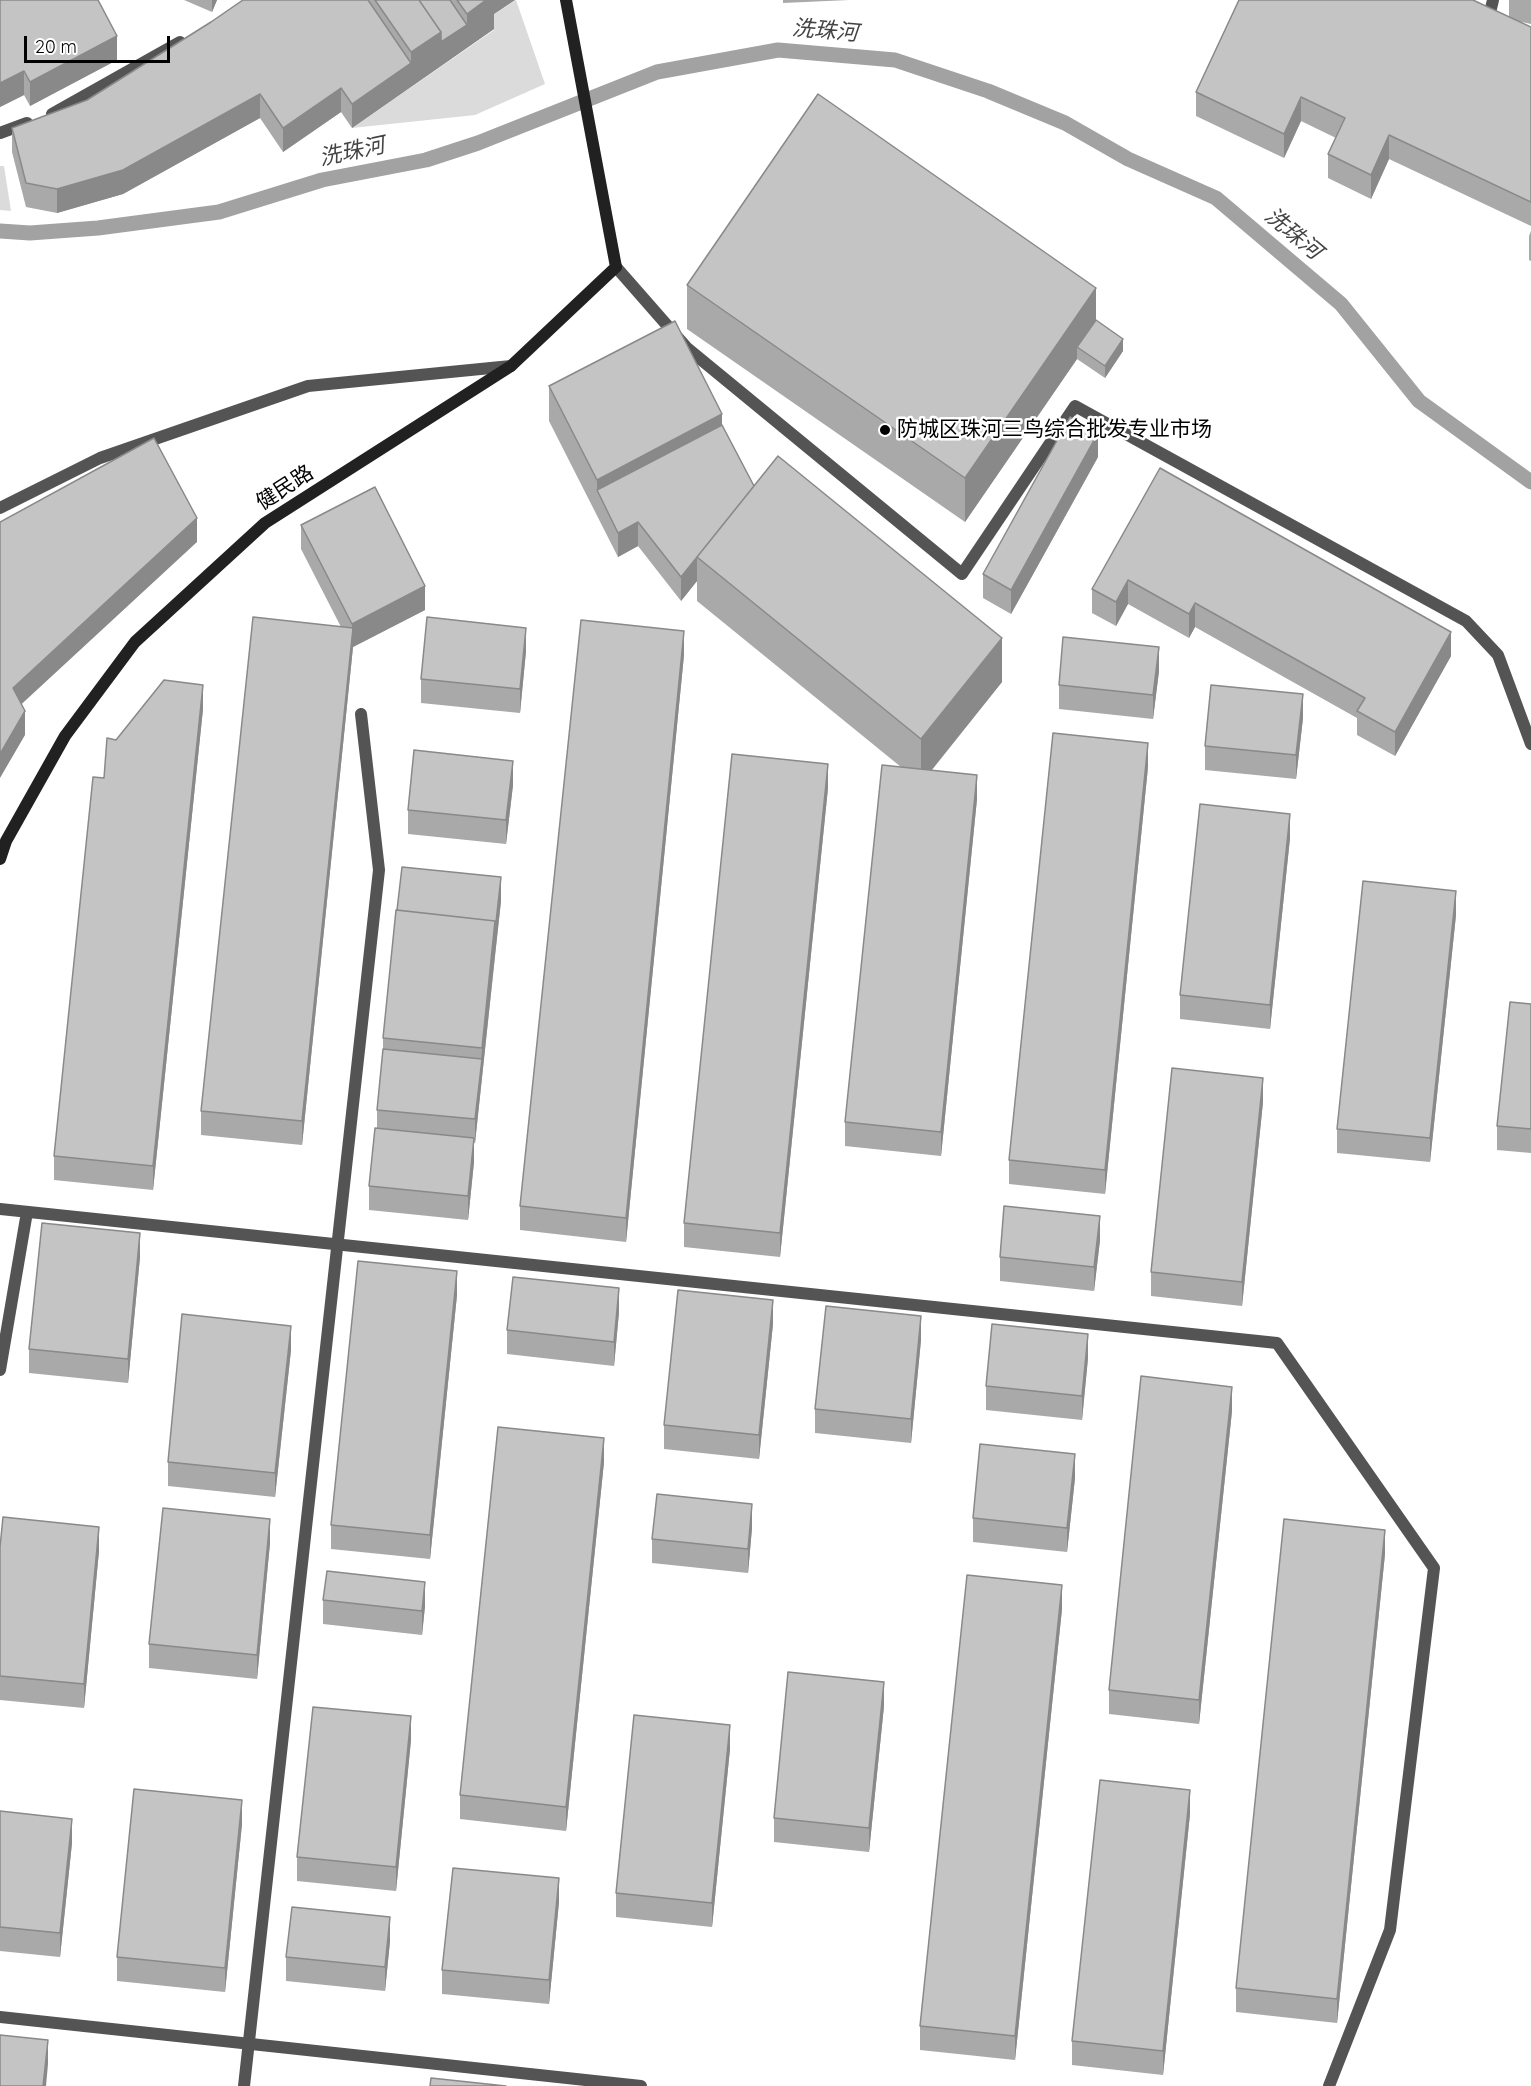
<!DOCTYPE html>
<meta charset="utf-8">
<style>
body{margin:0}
#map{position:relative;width:1531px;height:2086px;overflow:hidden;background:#fff;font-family:Quicksand,sans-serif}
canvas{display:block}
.scale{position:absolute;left:24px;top:36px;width:146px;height:27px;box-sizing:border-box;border:3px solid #000;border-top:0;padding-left:8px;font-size:18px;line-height:21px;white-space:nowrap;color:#000;-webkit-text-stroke:4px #fff;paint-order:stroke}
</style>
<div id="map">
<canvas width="1531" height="2086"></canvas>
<div class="scale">20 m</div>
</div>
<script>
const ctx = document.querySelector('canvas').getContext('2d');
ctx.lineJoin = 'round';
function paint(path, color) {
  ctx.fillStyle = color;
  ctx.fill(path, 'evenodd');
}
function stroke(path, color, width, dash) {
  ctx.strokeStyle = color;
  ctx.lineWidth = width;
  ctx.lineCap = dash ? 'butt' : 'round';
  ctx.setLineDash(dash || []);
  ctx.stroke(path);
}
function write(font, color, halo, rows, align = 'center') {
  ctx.font = font + ' Quicksand,"Noto Sans SC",sans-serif';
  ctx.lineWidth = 5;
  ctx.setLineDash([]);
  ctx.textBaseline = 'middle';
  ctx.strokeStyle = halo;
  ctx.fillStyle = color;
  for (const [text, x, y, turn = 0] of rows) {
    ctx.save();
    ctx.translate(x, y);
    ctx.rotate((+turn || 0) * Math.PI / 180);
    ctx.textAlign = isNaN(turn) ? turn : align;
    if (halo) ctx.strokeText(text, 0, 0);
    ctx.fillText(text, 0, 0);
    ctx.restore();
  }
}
const green = new Path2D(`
 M516 0 545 84 475 115 352 128 494 30 487 19Z
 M0 166H4L11 211 0 210Z`);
const stream = new Path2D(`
 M0 231 30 233 98 228 219 212 322 180 426 160 478 143 657 72 778 50 895 60 988 91 1065 123 1128 159 1216 198 1341 304 1419 401 1531 482`);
const lane = new Path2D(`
 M1488 21 1493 0
 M52 114 180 42
 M0 133 27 123
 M244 2086 379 870 361 714`);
const street = new Path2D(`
 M616 267 687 348 962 574 1075 406 1466 621 1498 655 1531 744
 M0 508 100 458 308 386 511 366
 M0 1209 1277 1343 1434 1568 1390 1930 1329 2086
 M0 1370 27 1212
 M0 2017 641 2086`);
const secondary = new Path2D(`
 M0 859 6 841 65 736 135 642 265 523 511 366 616 267 566 0`);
const wall = new Path2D(`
 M0 0 117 60 30 106 24 95 0 107Z
 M184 0H217L212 12Z
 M243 0H515L494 14V29L352 128 341 112 283 152 260 118 123 194 57 213 26 207 12 152V128L87 100 211 22Z
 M783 0H849L783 3Z
 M1509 0H1531V24L1517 21 1531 27V226L1389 159 1371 199 1328 178V154L1336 138 1301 121 1284 158 1196 116V92L1509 17Z
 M1531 231V261L1529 260V236Z
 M687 285 1096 320 1123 351 1105 378 1077 359 965 522 687 329Z
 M549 386 722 425 754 486 1002 682 932 770 977 799 941 1156 845 1146V1122L901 767 697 601V581L681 601 638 546 618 557 549 421Z
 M1098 457 1011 614 983 598V574Z
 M1160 468 1451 656 1395 756 1357 735V718L1195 627 1189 638 1128 604 1116 626 1092 613V589Z
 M301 525 425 610 353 647 302 1145 201 1135V1111L341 627 301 549Z
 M526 651 520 713 421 703V679Z
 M684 655 626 1242 520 1230V1206Z
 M1159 671 1153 719 1059 709V685Z
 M203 709 153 1190 54 1180V1156L104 778 116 740Z
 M1303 718 1296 779 1205 770V746Z
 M1148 767 1105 1194 1009 1184V1160Z
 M513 785 506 844 408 834V810Z
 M828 788 780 1257 684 1247V1223Z
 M1290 838 1270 1029 1180 1019V995Z
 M501 901 475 1143H474V1162L468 1220 369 1210V1186L377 1128V1110L383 1049V1038Z
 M1456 915 1430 1162 1337 1153V1129Z
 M1531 1004V1153L1497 1150V1126Z
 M1263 1102 1242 1306 1151 1296V1272Z
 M1100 1240 1094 1291 1000 1281V1257Z
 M140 1257 128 1383 29 1373V1349Z
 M457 1295 430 1559 331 1549V1525Z
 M619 1312 614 1366 507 1354V1330Z
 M773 1324 759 1459 664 1449V1425Z
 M921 1340 911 1443 815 1433V1409Z
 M291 1350 275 1497 168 1486V1462Z
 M1088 1358 1082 1420 986 1410V1386Z
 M1232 1411 1199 1724 1109 1714V1690Z
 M604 1462 566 1831 460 1819V1795Z
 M1075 1478 1067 1552 973 1542V1518Z
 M752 1528 748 1573 652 1563V1539Z
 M270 1543 257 1679 149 1668V1644Z
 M0 1547 99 1551 84 1708 0 1700Z
 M1385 1554 1337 2023 1236 2012V1988Z
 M323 1600 425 1606 422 1635 323 1624Z
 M1062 1609 1015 2060 920 2050V2026Z
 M884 1706 869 1852 774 1842V1818Z
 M411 1740 396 1891 297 1881V1857Z
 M730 1749 712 1927 616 1917V1893Z
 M0 1811 72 1843 60 1957 0 1951Z
 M1190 1814 1163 2075 1072 2065V2041Z
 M242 1824 225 1992 117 1981V1957Z
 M559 1902 549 2004 442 1994V1970Z
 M390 1941 385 1991 286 1981V1957Z`);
const shadedWall = new Path2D(`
 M212 0H217L212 12Z
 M486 0H515L494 14V29L441 66V42L467 25V14Z
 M441 32V66L352 128V104L411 63V52Z
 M117 36V60L30 106V82Z
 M24 71V95L0 107V83Z
 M341 88V112L283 152V128Z
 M260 94V118L123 194 57 213V189Z
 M1301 97V121L1284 158V134Z
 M1389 135V159L1371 199V175Z
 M1096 288V332L1077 347V359L965 522V478Z
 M1123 339V351L1105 378V366Z
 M722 414V449L597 490V480Z
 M1098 433V457L1011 614V590Z
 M197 518V542L13 712V688Z
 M638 522V546L618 557V533Z
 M697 557V581L681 601V577Z
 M1128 580V604L1116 626V602Z
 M425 586V610L353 647 302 1145V1121L352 639V624Z
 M1195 603V627L1189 638V614Z
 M526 628V651L520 713V689Z
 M684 631V655L626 1242V1218Z
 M1451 632V656L1395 756V732Z
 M1002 638V682L921 783V739Z
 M1159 647V671L1153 719V695Z
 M203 685V709L153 1190V1166Z
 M1303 694V718L1296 779V755Z
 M25 711V735L0 778V754Z
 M1148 743V767L1105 1194V1170Z
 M513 761V785L506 844V820Z
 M828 764V788L780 1257V1233Z
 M977 775V799L941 1156V1132Z
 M1290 814V838L1270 1029V1005Z
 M501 877V901L495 955V931Z
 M1456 891V915L1430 1162V1138Z
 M495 921V955L475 1143V1119Z
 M1263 1078V1102L1242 1306V1282Z
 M474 1138V1162L468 1220V1196Z
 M1100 1216V1240L1094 1291V1267Z
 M140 1233V1257L128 1383V1359Z
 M457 1271V1295L430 1559V1535Z
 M619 1288V1312L614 1366V1342Z
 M773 1300V1324L759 1459V1435Z
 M921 1316V1340L911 1443V1419Z
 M291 1326V1350L275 1497V1473Z
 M1088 1334V1358L1082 1420V1396Z
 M1232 1387V1411L1199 1724V1700Z
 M604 1438V1462L566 1831V1807Z
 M1075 1454V1478L1067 1552V1528Z
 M752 1504V1528L748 1573V1549Z
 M270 1519V1543L257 1679V1655Z
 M99 1527V1551L84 1708V1684Z
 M1385 1530V1554L1337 2023V1999Z
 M425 1582V1606L422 1635V1611Z
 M1062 1585V1609L1015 2060V2036Z
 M884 1682V1706L869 1852V1828Z
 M411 1716V1740L396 1891V1867Z
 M730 1725V1749L712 1927V1903Z
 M1190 1790V1814L1163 2075V2051Z
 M242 1800V1824L225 1992V1968Z
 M72 1819V1843L60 1957V1933Z
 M559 1878V1902L549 2004V1980Z
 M390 1917V1941L385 1991V1967Z
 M48 2040V2064L46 2086H43Z`);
const building = new Path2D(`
 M0 0H98L117 36 30 82 24 71 0 83Z
 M243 0H368L411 63 352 104 341 88 283 128 260 94 123 170 57 189 26 183 12 128 87 100 211 22Z
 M375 0H419L441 32 411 52Z
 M419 0H450L467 25 441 42V32Z
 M457 0H486L467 14Z
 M1239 0H1473L1531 27V202L1389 135 1371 175 1328 154 1345 118 1301 97 1284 134 1196 92Z
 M818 94 1096 288 965 478 687 285Z
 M1096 320 1123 339 1105 366 1077 347Z
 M675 321 722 414 597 480 549 386Z
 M1070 417 1098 433 1011 590 983 574Z
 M722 425 754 486 681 577 638 522 618 533 597 490Z
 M154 438 197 518 13 688 25 711 0 754V522Z
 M778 456 1002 638 921 739 697 557Z
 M1160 468 1451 632 1395 732 1357 711 1365 698 1195 603 1189 614 1128 580 1116 602 1092 589Z
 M375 487 425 586 352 624 301 525Z
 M253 617 353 628 302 1121 201 1111Z
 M427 617 526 628 520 689 421 679Z
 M581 620 684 631 626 1218 520 1206Z
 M1063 637 1159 647 1153 695 1059 685Z
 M164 680 203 685 153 1166 54 1156 93 777 104 778 107 738 116 740Z
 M1211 685 1303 694 1296 755 1205 746Z
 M1053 733 1148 743 1105 1170 1009 1160Z
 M414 750 513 761 506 820 408 810Z
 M732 754 828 764 780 1233 684 1223Z
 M882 765 977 775 941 1132 845 1122Z
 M1200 804 1290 814 1270 1005 1180 995Z
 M402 867 501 877 495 931V921L397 910Z
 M1363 881 1456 891 1430 1138 1337 1129Z
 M396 910 495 921 482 1048 383 1038Z
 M1510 1002 1531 1004V1129L1497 1126Z
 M383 1049 482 1059 475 1119 377 1110Z
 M1172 1068 1263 1078 1242 1282 1151 1272Z
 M375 1128 474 1138 468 1196 369 1186Z
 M1004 1206 1100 1216 1094 1267 1000 1257Z
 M42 1223 140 1233 128 1359 29 1349Z
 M358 1261 457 1271 430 1535 331 1525Z
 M513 1277 619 1288 614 1342 507 1330Z
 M678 1290 773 1300 759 1435 664 1425Z
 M826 1306 921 1316 911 1419 815 1409Z
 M182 1314 291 1326 275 1473 168 1462Z
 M992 1324 1088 1334 1082 1396 986 1386Z
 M1141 1376 1232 1387 1199 1700 1109 1690Z
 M498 1427 604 1438 566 1807 460 1795Z
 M980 1444 1075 1454 1067 1528 973 1518Z
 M657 1494 752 1504 748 1549 652 1539Z
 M163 1508 270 1519 257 1655 149 1644Z
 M3 1517 99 1527 84 1684 0 1676V1547Z
 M1284 1519 1385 1530 1337 1999 1236 1988Z
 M327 1571 425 1582 422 1611 323 1600Z
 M967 1575 1062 1585 1015 2036 920 2026Z
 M788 1672 884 1682 869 1828 774 1818Z
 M313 1707 411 1716 396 1867 297 1857Z
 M634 1715 730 1725 712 1903 616 1893Z
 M1100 1780 1190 1790 1163 2051 1072 2041Z
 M134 1789 242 1800 225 1968 117 1957Z
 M0 1811 72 1819 60 1933 0 1927Z
 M453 1868 559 1878 549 1980 442 1970Z
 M292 1907 390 1917 385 1967 286 1957Z
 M0 2035 48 2040 43 2086H0Z
 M431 2078 506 2086H430Z`);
const markers = [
 [885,430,6,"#000"]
];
const poiNames = [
 ["防城区珠河三鸟综合批发专业市场",897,430]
];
const streetNames = [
 ["健民路",285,488,-33]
];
const waterNames = [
 ["洗珠河",825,31,5],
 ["洗珠河",352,152,-12],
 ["洗珠河",1293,234,40]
];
paint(green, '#dbdbdb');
stroke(stream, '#a2a2a2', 15);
stroke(lane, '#545454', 12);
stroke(street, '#545454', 12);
stroke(secondary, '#212121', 12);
paint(wall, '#a9a9a9');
paint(shadedWall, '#898989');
paint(building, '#c4c4c4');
stroke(building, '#898989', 1.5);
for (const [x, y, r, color] of markers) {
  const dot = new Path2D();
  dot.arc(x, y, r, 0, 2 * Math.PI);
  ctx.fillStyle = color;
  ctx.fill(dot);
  stroke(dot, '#fff', 2);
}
write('21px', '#000', '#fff', poiNames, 'left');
write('21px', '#000', '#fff', streetNames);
write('italic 22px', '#434343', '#fff', waterNames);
</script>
